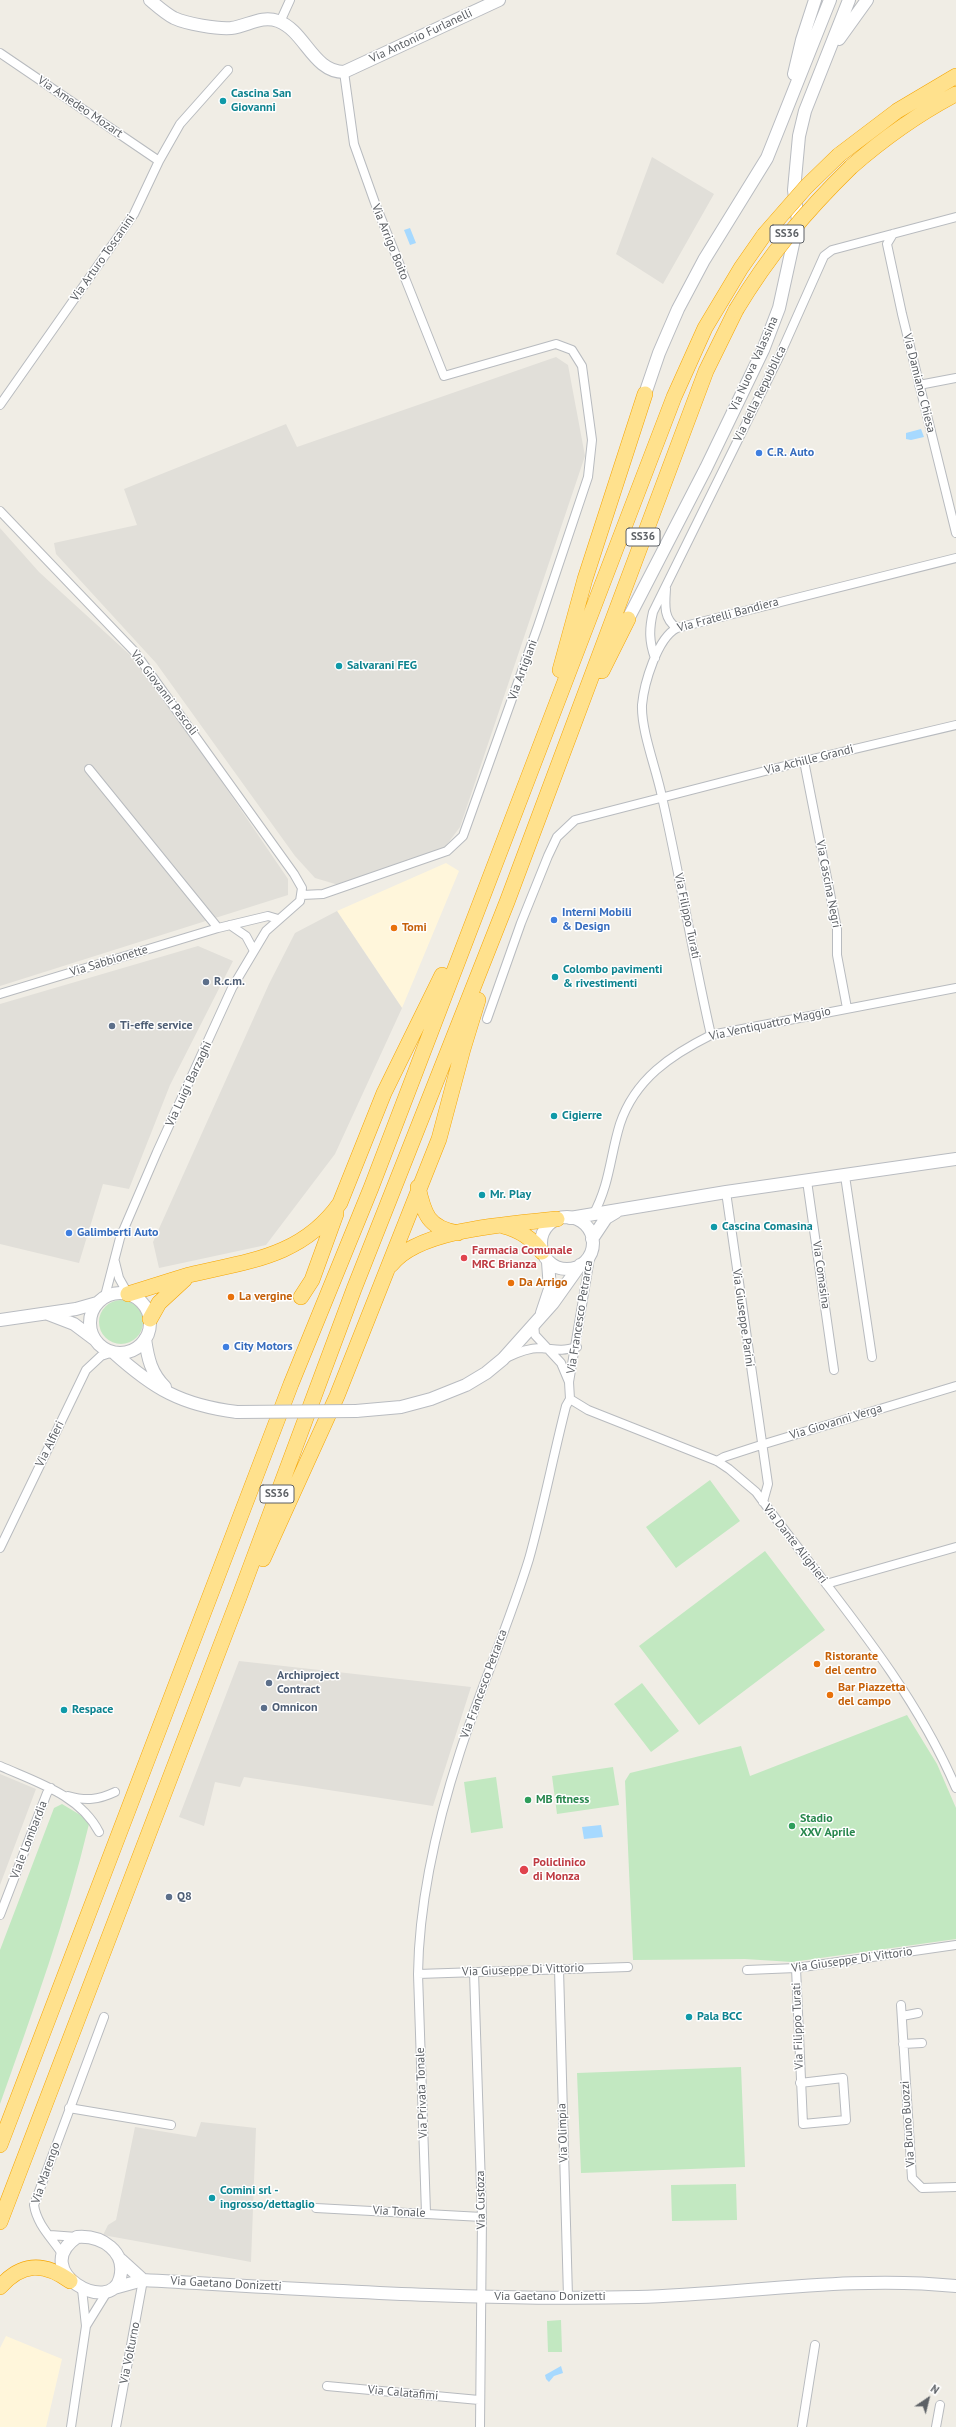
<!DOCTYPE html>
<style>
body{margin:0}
#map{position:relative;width:956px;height:2427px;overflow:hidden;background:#f0ede5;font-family:"PT Sans",sans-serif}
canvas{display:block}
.north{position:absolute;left:908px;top:2379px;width:40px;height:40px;-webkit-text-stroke:3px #fff;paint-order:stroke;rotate:35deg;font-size:11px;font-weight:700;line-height:16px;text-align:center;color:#5d6166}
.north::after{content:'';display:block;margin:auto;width:14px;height:18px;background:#5d6166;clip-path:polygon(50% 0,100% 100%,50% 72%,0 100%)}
</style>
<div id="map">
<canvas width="956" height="2427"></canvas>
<div class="north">N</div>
</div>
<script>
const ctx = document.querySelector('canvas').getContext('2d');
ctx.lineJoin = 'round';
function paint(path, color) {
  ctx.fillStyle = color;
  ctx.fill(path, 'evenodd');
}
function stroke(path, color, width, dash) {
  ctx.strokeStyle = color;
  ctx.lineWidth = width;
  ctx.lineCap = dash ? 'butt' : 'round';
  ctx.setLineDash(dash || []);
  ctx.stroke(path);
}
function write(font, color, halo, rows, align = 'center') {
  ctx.font = font + ' "PT Sans",sans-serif';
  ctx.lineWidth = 3;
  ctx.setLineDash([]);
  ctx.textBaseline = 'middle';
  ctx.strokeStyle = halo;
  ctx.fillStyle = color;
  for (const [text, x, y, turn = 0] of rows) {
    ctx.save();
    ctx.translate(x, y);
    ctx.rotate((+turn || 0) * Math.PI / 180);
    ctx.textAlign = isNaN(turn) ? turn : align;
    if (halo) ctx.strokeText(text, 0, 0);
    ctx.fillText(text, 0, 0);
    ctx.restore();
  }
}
const commercial = new Path2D(`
 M446 863 459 871 402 1008 337 911Z
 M6 2336 62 2359 46 2427H0V2348Z`);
const industrial = new Path2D(`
 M652 157 714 194 663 284 616 254Z
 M556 357 568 365 585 456 460 827 445 847 342 886 315 878 295 856 156 663 56 554 54 543 137 525 124 489 286 424 297 447Z
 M0 528 39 572 130 655 188 732 288 879V895L0 986Z
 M337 911 402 1008 335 1154 266 1245 159 1268 153 1242 269 984 295 933Z
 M198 946 233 961 170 1085 129 1189 103 1184 79 1263 0 1244V1004Z
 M239 1661 471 1687 433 1806 244 1777 240 1787 215 1782 204 1826 179 1817Z
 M0 1774 36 1789 0 1885Z
 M201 2122 256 2128 251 2262 103 2235 108 2225 116 2220 135 2127 196 2137Z`);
const green = new Path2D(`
 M99 1322a22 22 0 1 1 44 0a22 22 0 1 1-44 0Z
 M710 1480 740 1521 676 1568 646 1527Z
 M765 1551 825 1630 699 1725 639 1646Z
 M642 1683 679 1731 651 1752 614 1704Z
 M907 1715 937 1764 956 1808V1939L792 1962 745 1959 633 1960 625 1781 630 1773 741 1746 750 1776Z
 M613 1767 619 1805 557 1814 552 1776Z
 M496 1777 503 1828 471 1833 464 1782Z
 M62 1804 82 1816 89 1824C66 1920 33 2011 0 2104V1950L54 1808Z
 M741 2067 745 2167 581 2173 577 2073Z
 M736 2184 737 2220 672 2221 671 2185Z
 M561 2320 562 2352H548L547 2321Z`);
const water = new Path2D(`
 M410 228 416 243 410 245 404 230Z
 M921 429 924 437 911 440 906 439V433Z
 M601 1825 603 1837 584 1839 582 1827Z
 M561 2366 563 2373 554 2376 549 2382 546 2379 545 2375Z`);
const street = new Path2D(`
 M280 22 290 0
 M0 53 159 161
 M893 234 887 244 902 314 956 533
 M919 385 956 378
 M0 405 134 214 159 161 180 124 228 70
 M0 511 134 651 294 874 302 888 300 901 266 931 232 988 157 1152 120 1238 105 1296
 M666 589C665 604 663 619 677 628
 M655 658C649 642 649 629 653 612L779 357 824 256 832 250 956 217
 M804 761 837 929V955L847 1008
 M89 769 218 928
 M302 895 323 894 447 851 463 836 538 626 588 477 592 440 582 366 572 350 556 344 444 376 375 203 354 144 344 72
 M230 925 246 936 253 949
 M0 994 218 928 268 916 278 919
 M487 1019 521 923 548 856 557 837 575 820 804 761 956 725
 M711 1035C693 956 680 876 662 797 657 771 641 731 642 705 644 684 657 638 677 628L956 558
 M845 1176 872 1357
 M807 1181 834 1370
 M726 1192 768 1484 763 1502
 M593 1215C610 1184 610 1156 620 1124 635 1079 671 1055 711 1035L956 988
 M591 1252 569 1382 570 1399 588 1410 717 1461 729 1469 756 1492C826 1588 909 1678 956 1788
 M115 1262 119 1278 128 1294
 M534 1323 535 1335 561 1363 569 1382
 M506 1358C516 1353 528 1348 540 1348 556 1349 559 1352 577 1347
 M717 1461 724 1457 761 1445 956 1386
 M0 1548 86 1370 101 1356 113 1352
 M826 1584 956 1547
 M0 1766C36 1782 80 1795 99 1832
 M68 1796C86 1801 98 1800 115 1792
 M0 1915 47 1793 51 1788
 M796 1968 803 2124 846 2120 843 2078 800 2083
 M559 1969 568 2297
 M747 1970 796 1968 956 1945
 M474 1972 482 2217 480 2427
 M418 1974 628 1967
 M901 2005 912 2178 922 2188 956 2187
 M902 2016 918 2013
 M903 2044 922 2043
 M69 2108 171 2125
 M316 2208 482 2217
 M426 2213 418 1974C419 1899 437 1823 460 1752 481 1687 509 1624 529 1559 543 1509 553 1457 566 1406L570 1399
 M50 2235 77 2237
 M63 2255C52 2238 37 2225 34 2205L104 2017
 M86 2326 107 2292
 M327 2386 479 2400
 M71 2427 86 2326 82 2289
 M116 2427 143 2280
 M802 2427 815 2345
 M936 2427 940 2405`);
const secondary = new Path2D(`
 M150 0C157 6 166 14 174 18 187 24 217 29 231 28 248 26 261 15 278 21 305 31 313 72 344 72L499 0
 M839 39 867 0
 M794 74 802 40 815 0
 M645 394 659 353 678 309 704 260 767 158 830 0
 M628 619 706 468 763 350 779 308 798 221 794 190 799 136 805 111 849 0
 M541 1243a26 26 0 1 1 52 0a26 26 0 1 1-52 0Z
 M570 1218 726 1192 956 1159
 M592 1239 606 1218 616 1212
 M90 1323a30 30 0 1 1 60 0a30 30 0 1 1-60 0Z
 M542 1313 550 1289 548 1262
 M48 1314 74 1324 94 1339
 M0 1320 76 1309 97 1303
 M145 1339C148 1359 151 1373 165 1387
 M113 1352C154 1389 181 1405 237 1412
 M356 1411 401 1407 431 1399 466 1385 486 1373 503 1359 553 1303 580 1265
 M77 2237C102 2235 127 2252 120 2278 111 2316 28 2271 77 2237Z
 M121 2260 143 2280
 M114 2288 143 2280C308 2289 473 2301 638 2297 744 2294 850 2275 956 2286`);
const highway = new Path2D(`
 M839 155 897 111 956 76
 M851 167C883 139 918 114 956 94
 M560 670 585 579 645 394
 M602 671 628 619
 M418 1187C424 1214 428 1228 458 1233
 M503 1226C519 1230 532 1238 542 1252
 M391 1265C419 1228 513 1224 557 1219
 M128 1294C148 1288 169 1281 189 1275 248 1261 302 1257 340 1203L384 1093 442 975
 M301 1297 312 1280 336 1214
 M150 1319 159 1303 185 1279
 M263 1559 337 1396 439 1139 463 1049 478 1000
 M0 2145 291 1384 371 1188 674 397 705 328 741 268 764 235
 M0 2222 240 1595 354 1289 507 902 706 371 736 310
 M0 2287C22 2262 44 2262 70 2281`);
const secondaryBridge = new Path2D(`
 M237 1412 356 1411`);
const highwayBridge = new Path2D(`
 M764 235 806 187 839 155
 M736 310C769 255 805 212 851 167`);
const markers = [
 [223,101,4,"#0f9aa8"],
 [759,453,4,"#3f7fe0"],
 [339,666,4,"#0f9aa8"],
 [554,920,4,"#3f7fe0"],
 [394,928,4,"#e8710a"],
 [555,977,4,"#0f9aa8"],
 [206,982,4,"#5c6f8a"],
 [112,1026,4,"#5c6f8a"],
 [554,1116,4,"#0f9aa8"],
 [482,1195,4,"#0f9aa8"],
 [714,1227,4,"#0f9aa8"],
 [69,1233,4,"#3f7fe0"],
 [464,1258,4,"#e0444e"],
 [511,1283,4,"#e8710a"],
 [231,1297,4,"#e8710a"],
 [226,1347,4,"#3f7fe0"],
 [817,1664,4,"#e8710a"],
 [269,1683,4,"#5c6f8a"],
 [830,1695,4,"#e8710a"],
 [264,1708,4,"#5c6f8a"],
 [64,1710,4,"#0f9aa8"],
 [528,1800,4,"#2e9e5b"],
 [792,1826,4,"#2e9e5b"],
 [524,1870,5,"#e0444e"],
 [169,1897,4,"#5c6f8a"],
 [689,2017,4,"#0f9aa8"],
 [212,2198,4,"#0f9aa8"]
];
const shields = [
 [787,234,34],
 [643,537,34],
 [277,1494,34]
];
const shieldNames = [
 ["SS36",787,234],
 ["SS36",643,537],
 ["SS36",277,1494]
];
const streetNames = [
 ["Via Antonio Furlanelli",421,36,-25],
 ["Via Amedeo Mozart",80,107,34],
 ["Via Arrigo Boito",390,242,68],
 ["Via Arturo Toscanini",103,258,-55],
 ["Via Nuova Valassina",754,364,-66],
 ["Via Damiano Chiesa",919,383,76],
 ["Via della Repubblica",760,394,-64],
 ["Via Fratelli Bandiera",728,615,-15],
 ["Via Artigiani",523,670,-70],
 ["Via Giovanni Pascoli",164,693,53],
 ["Via Achille Grandi",809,760,-14],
 ["Via Cascina Negri",828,884,79],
 ["Via Filippo Turati",687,916,78],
 ["Via Sabbionette",109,961,-17],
 ["Via Ventiquattro Maggio",770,1024,-12],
 ["Via Luigi Barzaghi",189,1084,-65],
 ["Via Comasina",821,1275,82],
 ["Via Francesco Petrarca",580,1317,-81],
 ["Via Giuseppe Parini",743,1318,82],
 ["Via Giovanni Verga",836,1422,-17],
 ["Via Alfieri",50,1444,-64],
 ["Via Dante Alighieri",795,1544,52],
 ["Via Francesco Petrarca",484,1684,-70],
 ["Viale Lombardia",29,1840,-69],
 ["Via Giuseppe Di Vittorio",852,1960,-8],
 ["Via Giuseppe Di Vittorio",523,1970,-2],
 ["Via Filippo Turati",798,2026,-92],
 ["Via Privata Tonale",422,2093,-92],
 ["Via Bruno Buozzi",908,2124,-94],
 ["Via Olimpia",563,2133,-92],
 ["Via Marengo",46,2173,-71],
 ["Via Custoza",481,2200,-91],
 ["Via Tonale",399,2212,3],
 ["Via Gaetano Donizetti",226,2284,3],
 ["Via Gaetano Donizetti",550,2297],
 ["Via Volturno",130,2353,-79],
 ["Via Calatafimi",403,2393,5]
];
const cultureNames = [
 ["Cascina San",231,94],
 ["Giovanni",231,108],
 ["Salvarani FEG",347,666],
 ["Colombo pavimenti",563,970],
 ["& rivestimenti",563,984],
 ["Cigierre",562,1116],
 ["Mr. Play",490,1195],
 ["Cascina Comasina",722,1227],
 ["Respace",72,1710],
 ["Pala BCC",697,2017],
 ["Comini srl -",220,2191],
 ["ingrosso/dettaglio",220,2205]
];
const shopNames = [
 ["C.R. Auto",767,453],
 ["Interni Mobili",562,913],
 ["& Design",562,927],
 ["Galimberti Auto",77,1233],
 ["City Motors",234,1347]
];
const foodNames = [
 ["Tomi",402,928],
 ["Da Arrigo",519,1283],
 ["La vergine",239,1297],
 ["Ristorante",825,1657],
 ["del centro",825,1671],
 ["Bar Piazzetta",838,1688],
 ["del campo",838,1702]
];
const serviceNames = [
 ["R.c.m.",214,982],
 ["Ti-effe service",120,1026],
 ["Archiproject",277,1676],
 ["Contract",277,1690],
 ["Omnicon",272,1708],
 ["Q8",177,1897]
];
const healthNames = [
 ["Farmacia Comunale",472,1251],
 ["MRC Brianza",472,1265],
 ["Policlinico",533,1863],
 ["di Monza",533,1877]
];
const leisureNames = [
 ["MB fitness",536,1800],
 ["Stadio",800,1819],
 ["XXV Aprile",800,1833]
];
paint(commercial, '#fff6db');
paint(industrial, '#e1dfd9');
paint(green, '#c2e8c1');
paint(water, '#a6d9ff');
stroke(street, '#b8bbbf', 10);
stroke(secondary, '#b9bcc1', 14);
stroke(highway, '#f5a500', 16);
stroke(street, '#fff', 8);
stroke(secondary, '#fff', 12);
stroke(highway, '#ffe18d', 15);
stroke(secondaryBridge, '#b9bcc1', 14, []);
stroke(highwayBridge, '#f5a500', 16, []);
stroke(secondaryBridge, '#fff', 12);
stroke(highwayBridge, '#ffe18d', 15);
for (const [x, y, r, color] of markers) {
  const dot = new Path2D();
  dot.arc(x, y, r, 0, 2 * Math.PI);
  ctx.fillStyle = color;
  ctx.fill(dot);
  stroke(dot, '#fff', 1.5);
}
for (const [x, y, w] of shields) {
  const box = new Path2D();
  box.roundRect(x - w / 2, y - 9, w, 18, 3);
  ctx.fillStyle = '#fff';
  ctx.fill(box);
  stroke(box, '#5d6166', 1);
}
write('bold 11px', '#5d6166', null, shieldNames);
write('12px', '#5d6166', '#fff', streetNames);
write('bold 12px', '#0d838f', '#fff', cultureNames, 'left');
write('bold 12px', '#366cbe', '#fff', shopNames, 'left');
write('bold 12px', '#c56008', '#fff', foodNames, 'left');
write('bold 12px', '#4e5e75', '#fff', serviceNames, 'left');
write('bold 12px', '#be3a42', '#fff', healthNames, 'left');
write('bold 12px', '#27864d', '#fff', leisureNames, 'left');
</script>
